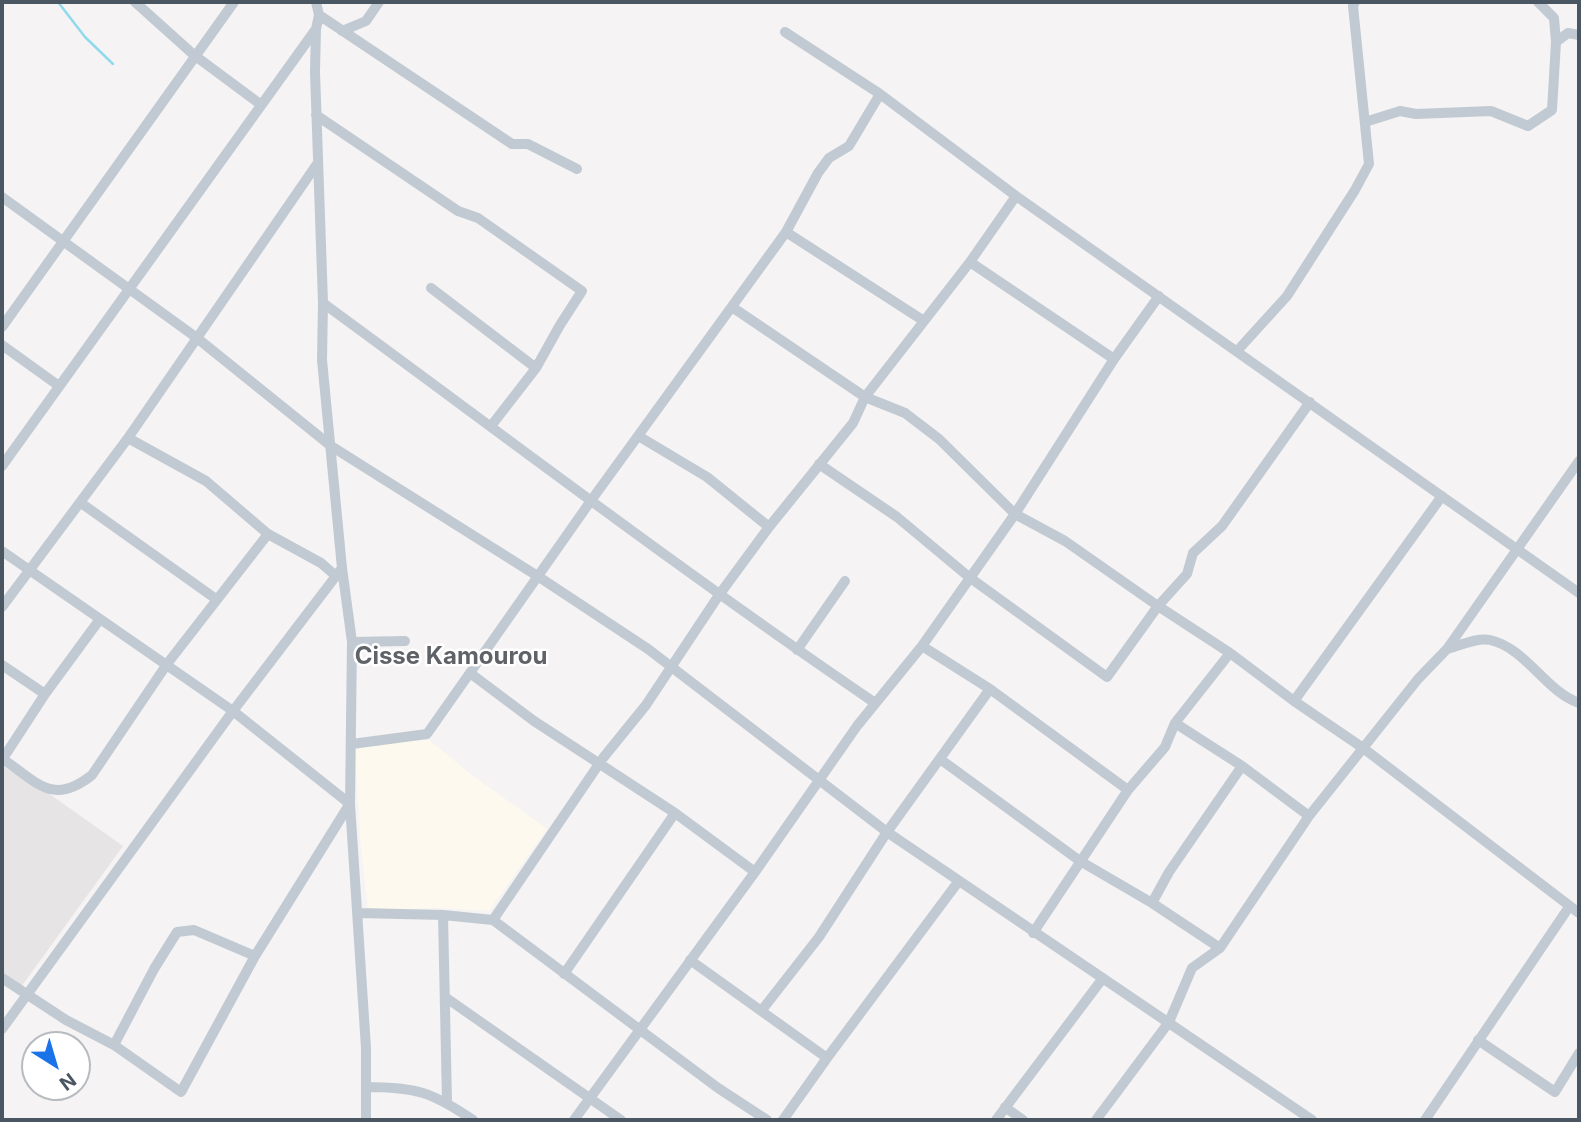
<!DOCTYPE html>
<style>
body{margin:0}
#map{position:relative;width:1581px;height:1122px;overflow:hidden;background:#f5f3f3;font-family:Inter,sans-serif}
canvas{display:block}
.frame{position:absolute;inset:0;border:4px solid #4a5661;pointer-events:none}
.north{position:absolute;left:21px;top:1031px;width:70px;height:70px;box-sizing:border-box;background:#fff;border:2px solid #b7bbc0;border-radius:50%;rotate:143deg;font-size:19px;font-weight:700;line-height:28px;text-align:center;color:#4a5661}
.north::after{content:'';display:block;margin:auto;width:24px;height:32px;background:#1a73e8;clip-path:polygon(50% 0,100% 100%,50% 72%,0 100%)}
</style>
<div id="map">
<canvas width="1581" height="1122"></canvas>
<div class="frame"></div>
<div class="north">N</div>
</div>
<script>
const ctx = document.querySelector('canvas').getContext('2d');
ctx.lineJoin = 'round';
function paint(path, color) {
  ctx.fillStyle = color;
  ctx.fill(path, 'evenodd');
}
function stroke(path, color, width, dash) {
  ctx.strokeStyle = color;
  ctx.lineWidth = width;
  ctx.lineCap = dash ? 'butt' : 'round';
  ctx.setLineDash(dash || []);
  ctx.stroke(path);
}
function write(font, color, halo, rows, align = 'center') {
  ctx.font = font + ' Inter,sans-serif';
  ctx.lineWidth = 5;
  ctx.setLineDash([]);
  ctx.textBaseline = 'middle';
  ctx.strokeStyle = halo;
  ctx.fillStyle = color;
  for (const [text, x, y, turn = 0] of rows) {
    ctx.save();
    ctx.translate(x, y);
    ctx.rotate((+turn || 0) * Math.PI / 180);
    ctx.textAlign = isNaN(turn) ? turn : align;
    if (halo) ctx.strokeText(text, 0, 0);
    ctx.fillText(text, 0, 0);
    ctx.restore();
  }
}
const commercial = new Path2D(`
 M429 740 472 775 547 829 489 911 438 908 368 910 361 850 355 749 381 742Z`);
const education = new Path2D(`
 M3 761 123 846 21 987 2 973Z`);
const stream = new Path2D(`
 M58 2 85 37 113 64`);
const minor = new Path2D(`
 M135 2 194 55 260 104
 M316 2 319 15 316 29 315 72 323 303 322 360 342 568 352 642 350 804 366 1048V1120
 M1538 2 1554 18 1556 42
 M319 15 512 144H528L577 169
 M342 31 366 21 379 2
 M785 32 880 94 1016 196 1579 593
 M316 115 458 211 478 218 582 291 560 325 536 368 491 426
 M1365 122 1400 111 1416 114 1491 111 1528 126 1552 110 1556 42 1568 33 1579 35
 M2 197 197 338 331 446 539 577 648 649 887 832 1312 1120
 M786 232 924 321
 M431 288 536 368
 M323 303C506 437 687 575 875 703
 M732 307 865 397 905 413 939 439 1015 514 1065 541 1158 606 1230 653 1294 701 1363 748 1579 913
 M2 327 234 2
 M2 345 59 386
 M1237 351 1287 296 1355 190 1369 164 1353 6 1355 2
 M1114 359 1159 296
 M128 438 206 481 268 534 321 563 336 576
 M819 464 897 517 969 577 1107 677 1158 606 1187 574 1193 553 1222 526 1310 402
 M2 466 316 29
 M81 503 216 599
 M769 527 853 423 865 397 970 262
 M2 551 233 711 350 804
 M2 607 128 438 317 164
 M352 642 405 641
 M922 646 990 689 1128 790
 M1447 649C1459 646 1477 637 1490 640 1526 648 1545 691 1579 703
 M797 650 845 581
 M2 665 45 694
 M470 673 534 721 675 813 755 872
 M1294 701 1442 496
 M1175 723 1242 766 1309 816
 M352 744 427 734 590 502 786 232 818 173 829 158 849 146 880 94
 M3 759C38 783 53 806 92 775L167 664 268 534
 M940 759 1080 861 1152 903 1220 948
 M2 760 45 694 100 619
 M1152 903 1169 872 1242 766
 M359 913 443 915 493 920 718 1088 767 1120
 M443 915 447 1102
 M493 920 603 758 646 705 719 595 769 527 707 477 640 437
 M1033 933 1128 790 1165 747 1175 723 1230 653
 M690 960 827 1058
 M564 974 675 813
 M2 978 66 1020 114 1045 181 1092 255 956 349 805
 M445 997 621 1120
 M762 1010 819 937 887 832 990 689
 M2 1029 233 711 342 568
 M1478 1040 1555 1092 1579 1053
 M114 1045 154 969 177 932 194 930 255 956
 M366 1087C416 1087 432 1092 473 1120
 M1005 1107 1023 1120
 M574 1120 755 872 857 726 922 646 1015 514 1114 359 970 262 1016 196
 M783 1120 827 1058 958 882
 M996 1120 1103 978
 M1096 1120 1169 1022 1192 968 1220 948 1309 816 1418 679 1447 649 1579 461
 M1425 1120 1569 907`);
const quarterNames = [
 ["Cisse Kamourou",451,657]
];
paint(commercial, '#fdf9ef');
paint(education, '#e6e4e5');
stroke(stream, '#90daee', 2.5);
stroke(minor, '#c1cad2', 10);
write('bold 24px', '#5f6368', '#fff', quarterNames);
</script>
